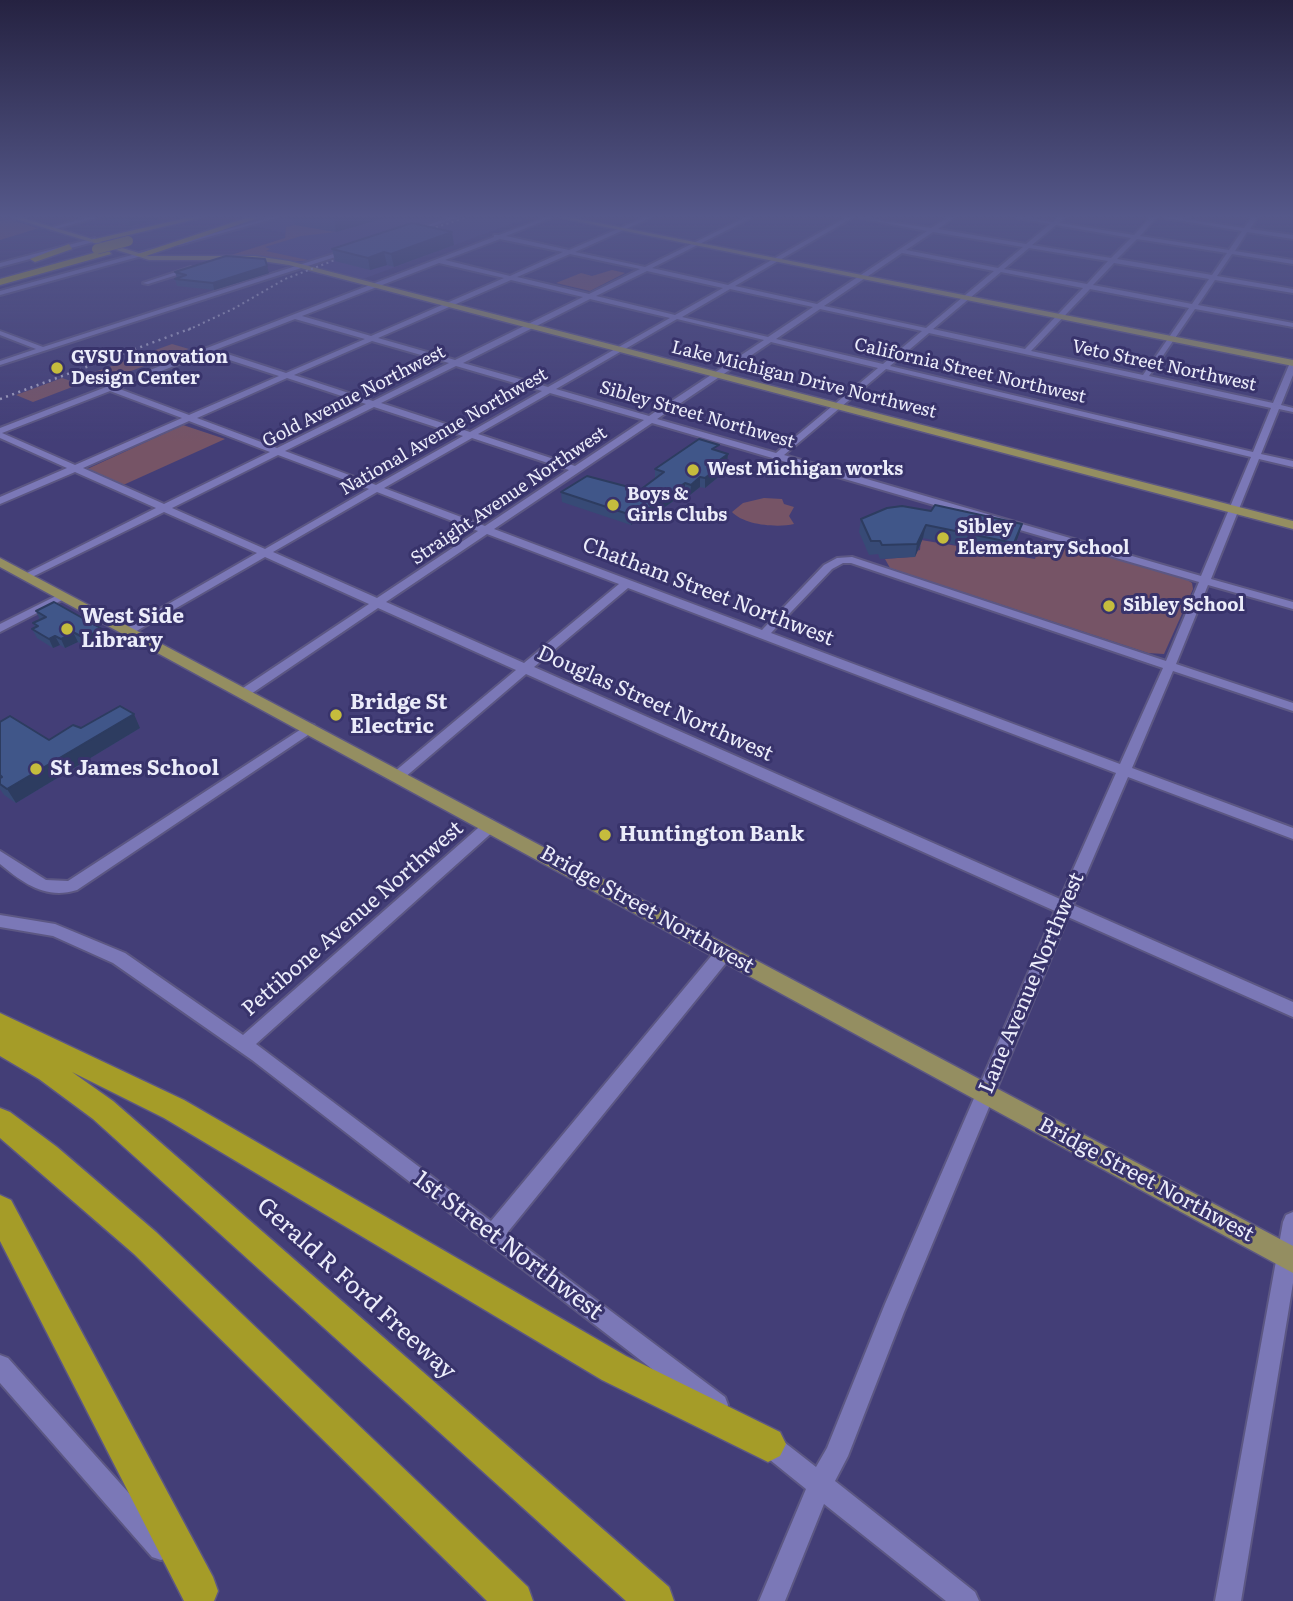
<!DOCTYPE html>
<style>
body{margin:0}
canvas{display:block;background:#433e77}
</style>
<canvas width="1293" height="1601"></canvas>
<script>
const ctx = document.querySelector('canvas').getContext('2d');
ctx.lineJoin = 'round';
function paint(path, color) {
  ctx.fillStyle = color;
  ctx.fill(path, 'evenodd');
}
function stroke(path, color, width, dash) {
  ctx.strokeStyle = color;
  ctx.lineWidth = width;
  ctx.lineCap = dash ? 'butt' : 'round';
  ctx.setLineDash(dash || []);
  ctx.stroke(path);
}
function write(font, color, halo, rows, align = 'center') {
  ctx.font = font + ' Literata,serif';
  ctx.lineWidth = 6;
  ctx.setLineDash([]);
  ctx.textBaseline = 'middle';
  ctx.strokeStyle = halo;
  ctx.fillStyle = color;
  for (const [text, x, y, turn = 0] of rows) {
    ctx.save();
    ctx.translate(x, y);
    ctx.rotate((+turn || 0) * Math.PI / 180);
    ctx.textAlign = isNaN(turn) ? turn : align;
    if (halo) ctx.strokeText(text, 0, 0);
    ctx.fillText(text, 0, 0);
    ctx.restore();
  }
}
const built = new Path2D(`
 M277 218H527L363 279 275 256 235 254 285 239 286 233 249 225Z`);
const green = new Path2D(`
 M9 219 37 228H39L0 240V221Z
 M295 225 336 232 301 236 265 247 270 249 266 251 308 260C296 264 247 256 228 256L285 238 286 227Z
 M612 270 625 273 590 291 556 283 581 273 592 276Z
 M172 344 189 349 110 379 92 373Z
 M62 378 80 384 33 402 16 395Z
 M183 425 225 439 121 486 85 470Z
 M764 498 782 499 784 504 794 507 789 516 794 524C777 528 744 525 732 512L743 503Z
 M921 540 1035 559 1041 541 1068 549 1071 545 1186 579 1192 583 1193 589 1164 654 1148 653 890 568 885 559 910 557 909 553 920 550Z`);
const minor = new Path2D(`
 M86 218H95L52 230 49 228Z
 M268 218H276L179 245 174 244Z
 M449 218H457L411 233 406 232Z
 M544 218H551L506 236 569 250 643 218H650L575 252 645 267 744 218H751L652 268 728 285 845 218H852L735 286 817 304 927 231 860 218 931 228 947 218H953L938 229 1026 244 1050 224 1017 218 1053 222 1058 218H1064L1059 223 1134 235 1150 218H1156L1140 236 1229 250 1242 231 1165 218H1177L1244 228 1251 218H1257L1250 229 1293 235V239L1247 232 1235 251 1293 260V264L1232 254 1217 276 1293 289V293L1215 280 1198 305 1293 323V327L1195 309 1149 376 1273 403 1289 365 1293 363V375L1281 405 1293 408V412L1279 409 1261 454 1293 461V467L1259 459 1211 579 1293 602V609L1208 585 1176 664 1293 703V711L1173 671 1132 768 1293 828V839L1128 777 1073 905 1293 1002V1017L1068 917 904 1312 848 1456 835 1481 975 1592 979 1601H946L824 1504 785 1601H759L806 1489 759 1451 755 1443 759 1435 767 1431 775 1435 816 1467 827 1448 885 1304 1055 911 526 674 404 778H394L392 775 394 772 516 670 378 608 248 696H240L238 693 240 690 369 604 265 557 133 633H125V629L257 553 164 512 30 578H22L21 576 156 508 75 472 0 504V497L67 468 0 438V428L494 237V235H499ZM1056 225 1131 238 1111 258 1032 245ZM933 232 1023 247 998 268 906 250ZM500 239 563 252 510 276 445 260ZM1137 239 1227 253 1212 275 1117 259ZM1029 248 1108 261 1087 284 1004 269ZM902 253 994 271 926 328 824 306ZM570 254 640 269 589 294 517 277ZM439 263 504 278 371 336 302 316ZM1114 263 1209 279 1192 304 1093 285ZM647 271 723 288 675 315 596 296ZM1001 272 1083 288 1025 349 933 329ZM511 280 583 297 455 360 378 338ZM730 289 813 307 768 337 682 317ZM1090 289 1189 308 1143 375 1031 351ZM590 299 670 318 548 387 463 363ZM820 309 922 331 883 364 776 339ZM295 319 365 339 286 373 215 350ZM677 319 764 340 649 416 556 389ZM929 333 1271 408 1253 452 890 366ZM372 341 449 363 373 401 294 375ZM771 342 878 368 776 453 657 419ZM208 353 279 376 189 415 117 388ZM456 366 542 391 470 432 381 403ZM886 369 1251 457 1201 576 784 455ZM287 378 366 404 277 448 197 418ZM110 391 182 418 75 465 2 433ZM550 393 644 420 575 466 478 434ZM374 407 463 436 376 485 285 451ZM189 421 270 452 164 504 83 468ZM652 423 1199 582 1166 661 852 557 837 558 824 565 762 630 494 529ZM472 438 569 470 485 526 384 488ZM278 455 369 489 265 549 172 508ZM377 492 478 531 377 598 273 552ZM487 534 619 584 524 663 386 602ZM843 563H851L1163 668 1120 764 771 633 832 569ZM628 588 1116 773 1060 899 534 667Z
 M95 238 97 241 0 267V263Z
 M154 249 156 252 0 295V291Z
 M349 249 351 252 0 365V361L36 349 0 335V331L43 347Z
 M191 267 193 270 148 284 143 283Z
 M62 593 68 596 66 598 0 632V624Z
 M309 724 314 725 315 728 314 731 77 890C46 900 23 883 0 864V851L46 880 68 881Z
 M491 820 498 825 496 829 256 1044 491 1221 718 948 724 946 730 948 732 953 730 958 507 1233 725 1397 728 1405 725 1413 717 1416 709 1413 252 1060 113 963 53 936 0 927V915L55 924 125 953 243 1035 486 821Z
 M1293 1212V1283L1241 1601H1215L1283 1222 1286 1215Z
 M0 1355 8 1358 170 1539 173 1548 170 1557 161 1560 152 1557 0 1383Z`);
const major = new Path2D(`
 M13 218H22L149 256H255L289 261 1293 521V529L289 265 255 260H149Z
 M561 218H573L1293 360V366Z
 M0 558 1293 1246V1273L0 567Z`);
const highway = new Path2D(`
 M186 218H200L95 243 91 240Z
 M246 218H258L143 257 135 255Z
 M69 244 72 249 35 262 30 259Z
 M108 249 111 254 0 285V279Z
 M0 1013 184 1100 626 1356 780 1432 786 1444 780 1456 768 1462 756 1456 602 1380 164 1118 72 1072 113 1101 669 1587 674 1601H626L93 1119 39 1079 0 1056Z
 M0 1108 10 1112 57 1147 156 1232 528 1587 533 1601H487L134 1254 0 1138Z
 M0 1195 11 1200 213 1577 218 1591 214 1601H184L0 1241Z`);
const railFar1 = new Path2D(`
 M415 234 465 218
 M188 330 235 308 285 279 351 254`);
const rail = new Path2D(`
 M0 399 192 328`);
const highwayBridge = new Path2D(`
 M97 249 128 241`);
const wall = new Path2D(`
 M100 218H157L158 219 130 226Z
 M292 218H384L336 232 295 225Z
 M454 245 394 267 387 265 370 270 335 261 332 249Z
 M175 272 269 273 214 290 177 286 175 279 177 278Z
 M718 451 727 464 722 468V474L705 488 700 487 690 495 685 493 649 518 644 517 631 525 562 502 561 492 640 490 655 479V469Z
 M887 508 1018 537 1010 556 923 538 915 557 880 559 878 554 869 555 859 532 861 519Z
 M36 611 102 629 106 638 88 648 78 642 65 648 60 645 53 648 37 638 32 629 35 628 33 623 40 620Z
 M0 722 49 740 81 728H140L16 803 4 795 0 789Z`);
const shadedWall = new Path2D(`
 M128 218H157L158 219 130 226Z
 M334 218H384L336 232Z
 M452 232 454 245 394 267 391 254Z
 M384 252 387 265 370 270 368 258Z
 M267 266 269 273 214 290 213 283Z
 M728 454 727 464 722 468V474L705 488V478L717 462Z
 M700 477V487L690 495 691 485Z
 M685 483V493L649 518V508Z
 M644 506V517L631 525V515Z
 M1022 524 1018 537 1010 556 1014 543Z
 M926 525 923 538 915 557 917 544Z
 M102 629 106 638 88 648 84 638Z
 M73 632 78 642 65 648 61 639Z
 M55 636 60 645 53 648 49 639Z
 M134 714 140 728 16 803 7 789Z`);
const building = new Path2D(`
 M412 223 452 232 391 254 384 252 368 258 332 249Z
 M226 256 265 259 267 266 213 283 175 279 186 275 175 272Z
 M699 439 719 445 712 449 728 454 717 462 723 464 705 478 700 477 691 485 685 483 649 508 644 506 631 515 561 492 587 476 640 490 664 472 655 469Z
 M935 505 1022 524 1014 543 926 525 917 544 882 545 880 541H871L861 519 887 508 902 506 931 511Z
 M54 602 102 629 84 638 73 632 61 639 55 636 49 639 32 629 38 626 33 623 46 617 36 611Z
 M120 706 134 714 7 789 0 784V778L2 777 0 775V722L10 716 49 740 73 725 81 728Z`);
const markers = [
 [57,368,7,"#c5bc3d"],
 [693,470,7,"#c5bc3d"],
 [613,505,7,"#c5bc3d"],
 [943,538,7,"#c5bc3d"],
 [1109,606,7,"#c5bc3d"],
 [67,629,7,"#c5bc3d"],
 [336,715,7,"#c5bc3d"],
 [36,769,7,"#c5bc3d"],
 [605,835,7,"#c5bc3d"]
];
const farPoinames = [
 ["GVSU Innovation",71,358],
 ["Design Center",71,379],
 ["West Michigan works",707,470],
 ["Boys &",627,495],
 ["Girls Clubs",627,516],
 ["Sibley",957,528],
 ["Elementary School",957,549],
 ["Sibley School",1123,606]
];
const farStreetnames = [
 ["Veto Street Northwest",1164,366,12],
 ["California Street Northwest",970,371,13],
 ["Lake Michigan Drive Northwest",804,380,14],
 ["Gold Avenue Northwest",354,397,-27],
 ["Sibley Street Northwest",697,415,16],
 ["National Avenue Northwest",444,432,-30],
 ["Straight Avenue Northwest",509,496,-34]
];
const streetNames = [
 ["Chatham Street Northwest",708,592,21],
 ["Douglas Street Northwest",655,704,24],
 ["Bridge Street Northwest",647,910,29],
 ["Pettibone Avenue Northwest",353,919,-41],
 ["Lane Avenue Northwest",1032,983,-67],
 ["Bridge Street Northwest",1146,1180,28]
];
const poiNames = [
 ["West Side",81,617],
 ["Library",81,641],
 ["Bridge St",350,703],
 ["Electric",350,727],
 ["St James School",50,769],
 ["Huntington Bank",619,835]
];
const nearStreetnames = [
 ["1st Street Northwest",508,1246,37],
 ["Gerald R Ford Freeway",356,1289,42]
];
paint(built, '#4b4686');
paint(green, '#765466');
stroke(minor, '#5c5783', 4);
stroke(major, '#5c5783', 3);
stroke(highway, '#5c5783', 3);
paint(minor, '#7b78b7');
paint(major, '#948e61');
paint(highway, '#a59c28');
stroke(railFar1, '#a4a2c2', 2, [2, 3.5]);
stroke(rail, '#a4a2c2', 2.5, [2, 4.5]);
stroke(highwayBridge, '#5c5783', 11, []);
stroke(highwayBridge, '#a59c28', 10);
paint(wall, '#374a76');
paint(shadedWall, '#2d3c60');
paint(building, '#405689');
stroke(building, '#2d3c60', 2);
const sky = ctx.createLinearGradient(0, 0, 0, 442);
sky.addColorStop(0, '#252241');
sky.addColorStop(0.49, '#55588a');
sky.addColorStop(1, '#55588a00');
ctx.fillStyle = sky;
ctx.fillRect(0, 0, 1293, 442);
for (const [x, y, r, color] of markers) {
  const dot = new Path2D();
  dot.arc(x, y, r, 0, 2 * Math.PI);
  ctx.fillStyle = color;
  ctx.fill(dot);
  stroke(dot, '#38336b', 2.5);
}
write('bold 18px', '#ebecfa', '#38336b', farPoinames, 'left');
write('18px', '#ebecfa', '#38336b', farStreetnames);
write('21px', '#ebecfa', '#38336b', streetNames);
write('bold 21px', '#ebecfa', '#38336b', poiNames, 'left');
write('24px', '#ebecfa', '#38336b', nearStreetnames);
</script>
